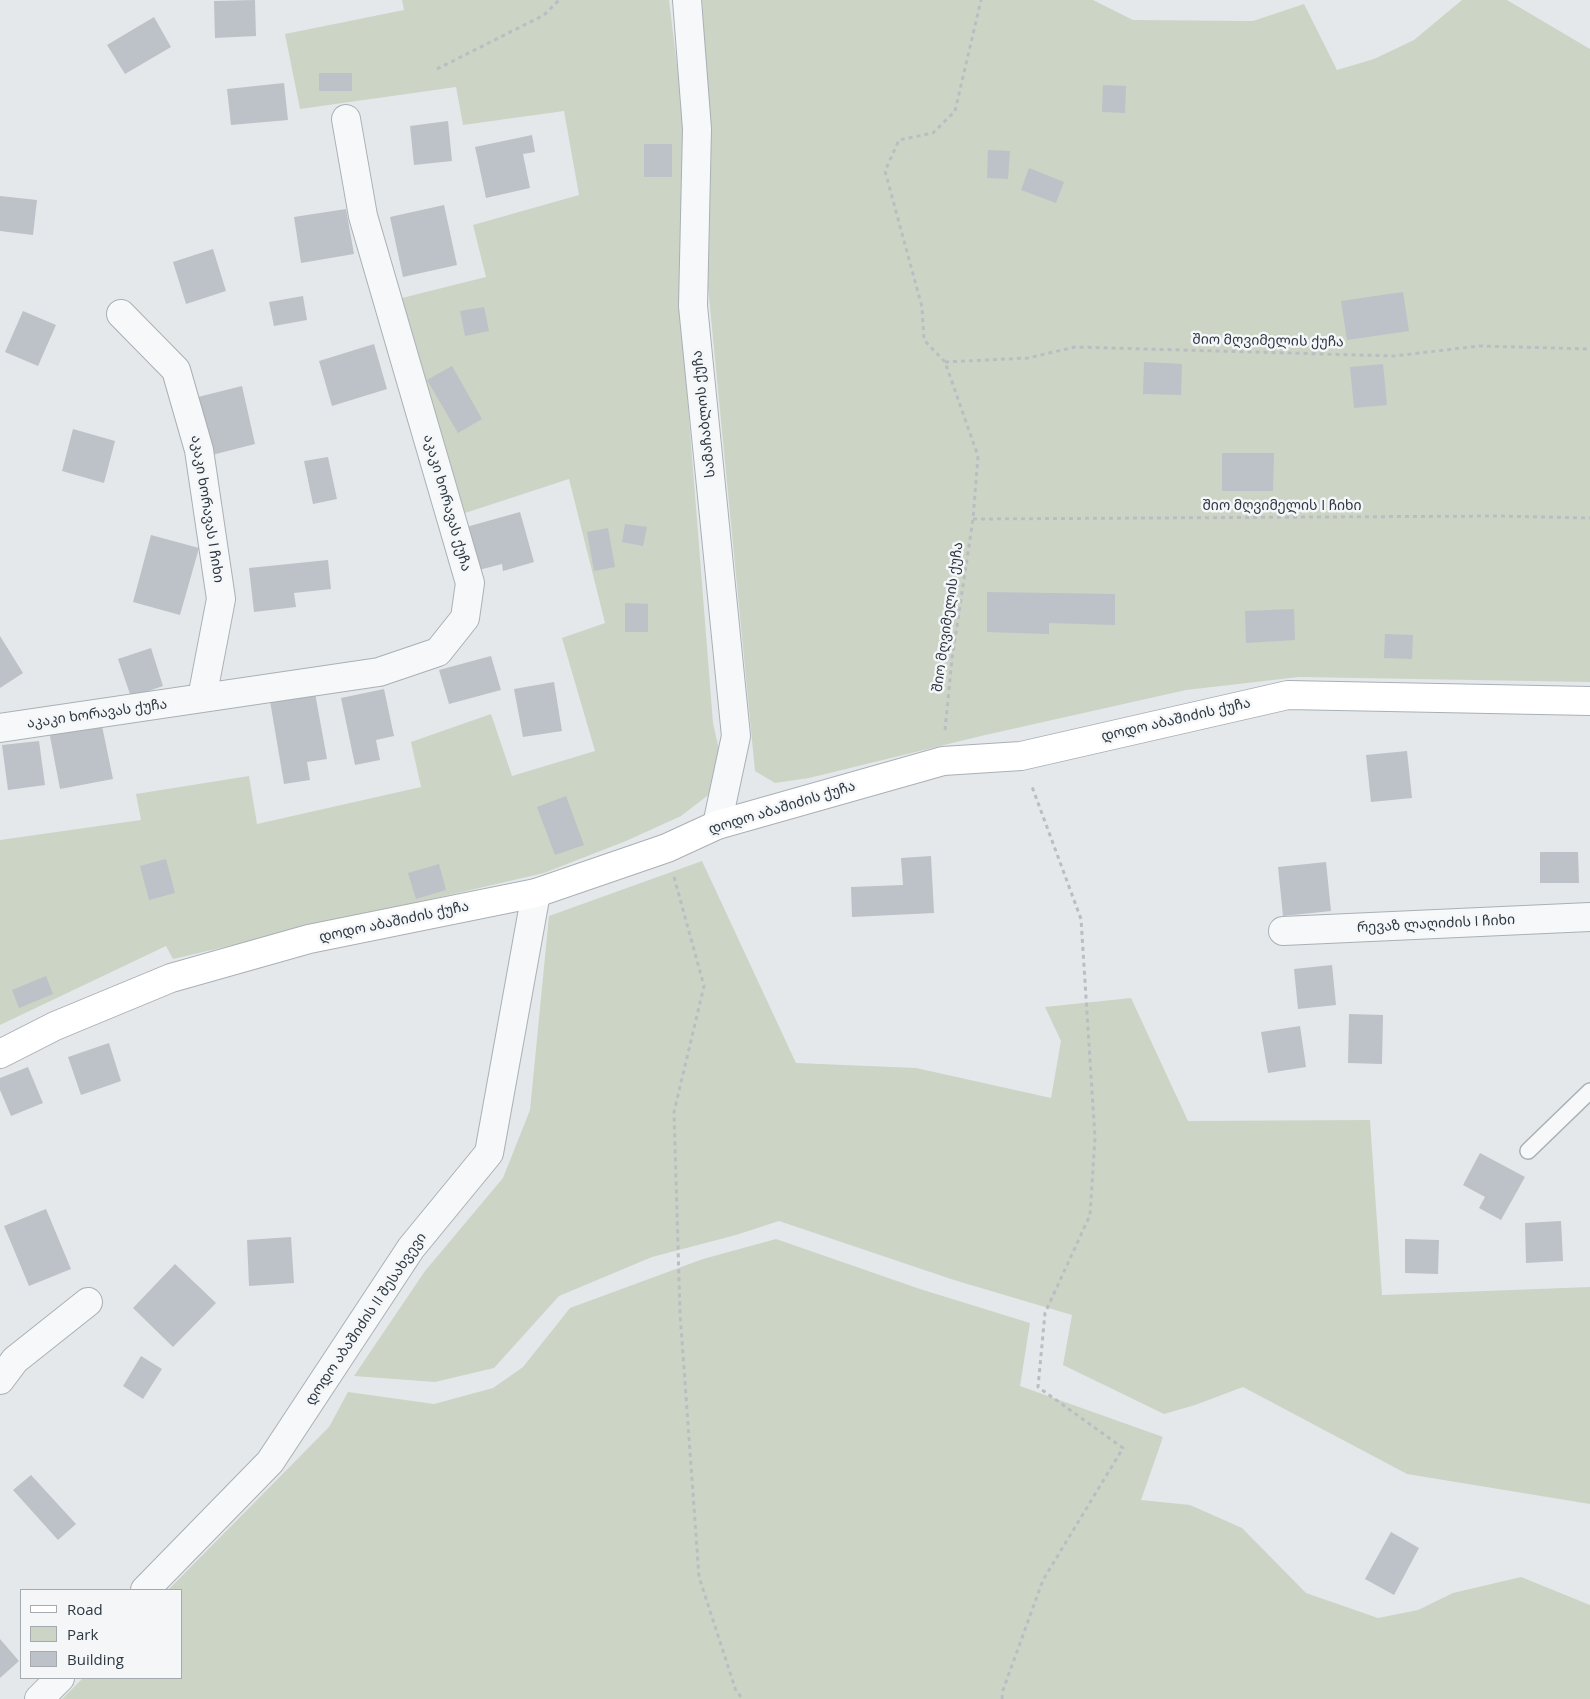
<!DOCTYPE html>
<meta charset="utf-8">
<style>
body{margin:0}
#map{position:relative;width:1590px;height:1699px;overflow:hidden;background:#e4e8eb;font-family:"Open Sans",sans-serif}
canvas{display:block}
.legend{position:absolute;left:20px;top:1589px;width:162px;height:90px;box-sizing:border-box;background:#f4f6f8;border:1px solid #a4aaaf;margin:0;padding:6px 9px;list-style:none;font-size:15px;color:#2d3842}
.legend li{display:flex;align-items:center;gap:10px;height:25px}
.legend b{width:25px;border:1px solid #a4aaaf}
</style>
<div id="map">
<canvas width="1590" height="1699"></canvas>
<ul class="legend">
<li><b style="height:6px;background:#fff"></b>Road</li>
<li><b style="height:14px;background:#ccd4c6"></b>Park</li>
<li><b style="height:14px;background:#bcc2c7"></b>Building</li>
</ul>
</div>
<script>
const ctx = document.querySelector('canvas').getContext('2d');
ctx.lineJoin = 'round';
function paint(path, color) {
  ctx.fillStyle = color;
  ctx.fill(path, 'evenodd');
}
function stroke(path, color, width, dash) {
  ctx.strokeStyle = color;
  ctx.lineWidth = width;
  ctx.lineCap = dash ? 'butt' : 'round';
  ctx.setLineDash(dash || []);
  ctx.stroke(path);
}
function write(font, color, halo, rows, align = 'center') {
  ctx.font = font + ' "Open Sans","Noto Sans Georgian",sans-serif';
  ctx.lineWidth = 5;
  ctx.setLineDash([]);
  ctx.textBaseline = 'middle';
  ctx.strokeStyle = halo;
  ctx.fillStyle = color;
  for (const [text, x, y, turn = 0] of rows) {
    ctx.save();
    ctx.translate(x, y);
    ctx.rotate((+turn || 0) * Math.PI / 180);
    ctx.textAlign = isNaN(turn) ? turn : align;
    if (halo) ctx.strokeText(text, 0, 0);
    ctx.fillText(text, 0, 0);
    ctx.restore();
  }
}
const green = new Path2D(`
 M402 0H669L684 122 681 317 713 723 720 755 711 793 681 816 626 841 544 873 173 959 166 946 0 1025V840L141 820 136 794 249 776 257 824 421 787 411 742 491 714 512 776 595 751 562 638 605 623 569 479 465 513 402 298 486 277 473 225 579 195 564 111 463 125 456 87 300 109 285 34 404 10Z
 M702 0H1093L1133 20 1253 21 1304 4 1337 70 1374 59 1414 40 1462 0H1507L1590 49V682L1299 677 1186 690 981 736 809 778 775 783 755 771 708 287 711 158Z
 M702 861 796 1063 916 1068 1051 1098 1061 1041 1045 1007 1131 998 1188 1121 1370 1120 1382 1295 1590 1287V1504L1407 1474 1243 1387 1195 1405 1164 1414 1063 1365 1072 1315 954 1280 779 1221 736 1235 652 1257 559 1296 494 1368 435 1382 354 1376 425 1271 503 1178 530 1110 549 916Z
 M776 1239 920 1289 1030 1323 1020 1386 1163 1437 1141 1500 1190 1505 1242 1528 1306 1593 1378 1618 1418 1610 1453 1593 1521 1577 1590 1605V1699H62L83 1678H181V1590H168L329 1427 348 1392 434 1404 493 1388 523 1367 570 1308 703 1259Z`);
const building = new Path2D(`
 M255 0 256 36 215 38 214 1Z
 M154 17 171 47 125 74 107 45Z
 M319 73H352V91H319Z
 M284 83 288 120 231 125 227 89Z
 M1103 85 1126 86 1125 113 1102 112Z
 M448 121 452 161 414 165 410 126Z
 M532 135 535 152 523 154 530 188 486 198 475 147Z
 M644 144H672V177H644Z
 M988 150 1010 151 1008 179 987 178Z
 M1029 168 1064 182 1056 203 1021 190Z
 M0 196 37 200 33 235 0 231Z
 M444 205 457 265 403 277 390 217Z
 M346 209 354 254 301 263 294 217Z
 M213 249 226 291 186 304 173 262Z
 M1403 292 1409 331 1347 340 1341 301Z
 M303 296 307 320 274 326 269 302Z
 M484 307 489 331 465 336 460 311Z
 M23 311 56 325 38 366 5 352Z
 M374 344 387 389 332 406 319 361Z
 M1144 362 1182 364 1181 395 1143 394Z
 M1383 364 1387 405 1354 408 1350 367Z
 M452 366 482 419 458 433 427 380Z
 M242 386 255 444 212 455 198 397Z
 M73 429 115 441 104 483 62 471Z
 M1222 453H1274L1273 491H1222Z
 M328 457 337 499 313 504 304 461Z
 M520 512 534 562 503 571 502 564 471 572 459 529Z
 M625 524 647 527 643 546 622 542Z
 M608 528 615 567 594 571 587 532Z
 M151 535 199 548 180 615 133 602Z
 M328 560 331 589 294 593 296 607 254 612 249 568Z
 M987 592 1115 594V625L1049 623V634L987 632Z
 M625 603 648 604V632H625Z
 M1294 609 1295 640 1246 643 1245 611Z
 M1385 634 1413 635 1412 659 1384 658Z
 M0 636 23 673 0 688Z
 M151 648 163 686 131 697 118 659Z
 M491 656 501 690 449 704 439 670Z
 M554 682 562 731 523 737 514 689Z
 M384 689 394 736 376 740 380 760 355 765 341 698Z
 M315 693 327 759 307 762 310 780 284 784 270 701Z
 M101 721 113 779 60 789 49 731Z
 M39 741 45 785 8 790 2 745Z
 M1407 751 1412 798 1371 802 1366 755Z
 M566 796 584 845 555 855 537 807Z
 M1540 852H1578L1579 883H1540Z
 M931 856 934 913 852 917 851 887 903 885 901 858Z
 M166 859 175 893 149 900 140 866Z
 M1326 862 1331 911 1283 916 1278 867Z
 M439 864 446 890 416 899 408 873Z
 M1332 965 1336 1005 1298 1009 1294 969Z
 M46 976 53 994 19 1008 12 990Z
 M1349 1014 1383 1015 1382 1064 1348 1063Z
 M1300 1026 1306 1067 1268 1073 1261 1032Z
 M109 1043 121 1081 81 1095 68 1057Z
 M28 1067 43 1103 11 1116 0 1090V1078Z
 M1480 1153 1525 1177 1501 1220 1479 1208 1485 1197 1463 1185Z
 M46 1209 71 1269 29 1286 4 1226Z
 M1561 1221 1563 1261 1526 1263 1525 1223Z
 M291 1237 294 1283 249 1286 247 1240Z
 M1405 1239 1439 1240 1438 1274 1405 1273Z
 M175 1264 216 1303 173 1347 133 1308Z
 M141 1356 162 1369 143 1399 123 1386Z
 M31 1475 76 1524 58 1540 13 1490Z
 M1391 1532 1419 1548 1394 1595 1365 1579Z
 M0 1639 19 1661 0 1678Z`);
const path = new Path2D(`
 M437 69 544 15 559 0
 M945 362 1028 358 1075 347 1394 356 1479 346 1590 349
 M973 519 1497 516 1590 518
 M945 730 952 659 973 519 978 456 945 362 924 340 922 307 885 171 899 140 933 133 955 111 981 0
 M674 877 704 986 674 1112 680 1313 699 1577 736 1691 743 1699
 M1002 1699 1003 1690 1043 1580 1123 1448 1038 1387 1045 1313 1090 1215 1095 1138 1081 919 1031 784`);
const lane = new Path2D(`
 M1528 1151 1590 1091`);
const street = new Path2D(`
 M687 0 697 129 693 306 736 736 717 825
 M121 314 176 370 199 450 221 599 202 698
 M0 728 379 672 438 652 465 618 470 583 363 216 346 119
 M1283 931 1590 917
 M0 1380 15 1360 88 1302
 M145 1590 270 1462 411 1248 489 1153 536 893
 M39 1699 60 1678`);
const secondary = new Path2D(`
 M0 1054 55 1026 171 978 309 939 536 893 667 848 717 825 943 761 1021 756 1288 695 1590 701`);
const streetNames = [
 ["შიო მღვიმელის ქუჩა",1268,341,1],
 ["სამაჩაბლოს ქუჩა",704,414,-96],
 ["აკაკი ხორავას ქუჩა",447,503,74],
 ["შიო მღვიმელის I ჩიხი",1282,506],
 ["აკაკი ხორავას I ჩიხი",207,509,81],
 ["შიო მღვიმელის ქუჩა",948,617,-82],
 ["აკაკი ხორავას ქუჩა",97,714,-8],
 ["დოდო აბაშიძის ქუჩა",1176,720,-13],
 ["დოდო აბაშიძის ქუჩა",782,808,-17],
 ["დოდო აბაშიძის ქუჩა",394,922,-12],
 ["რევაზ ლაღიძის I ჩიხი",1436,924,-3],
 ["დოდო აბაშიძის II შესახვევი",366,1319,-56]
];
paint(green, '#ccd4c6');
paint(building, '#bcc2c7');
stroke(lane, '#a9b0b5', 18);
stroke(street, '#a9b0b5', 30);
stroke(secondary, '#a9b0b5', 30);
stroke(path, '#babec2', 3, [4, 4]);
stroke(lane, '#f7f8f9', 15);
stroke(street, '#f7f8f9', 28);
stroke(secondary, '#fff', 28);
write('14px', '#2d3842', '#f4f6f8', streetNames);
</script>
